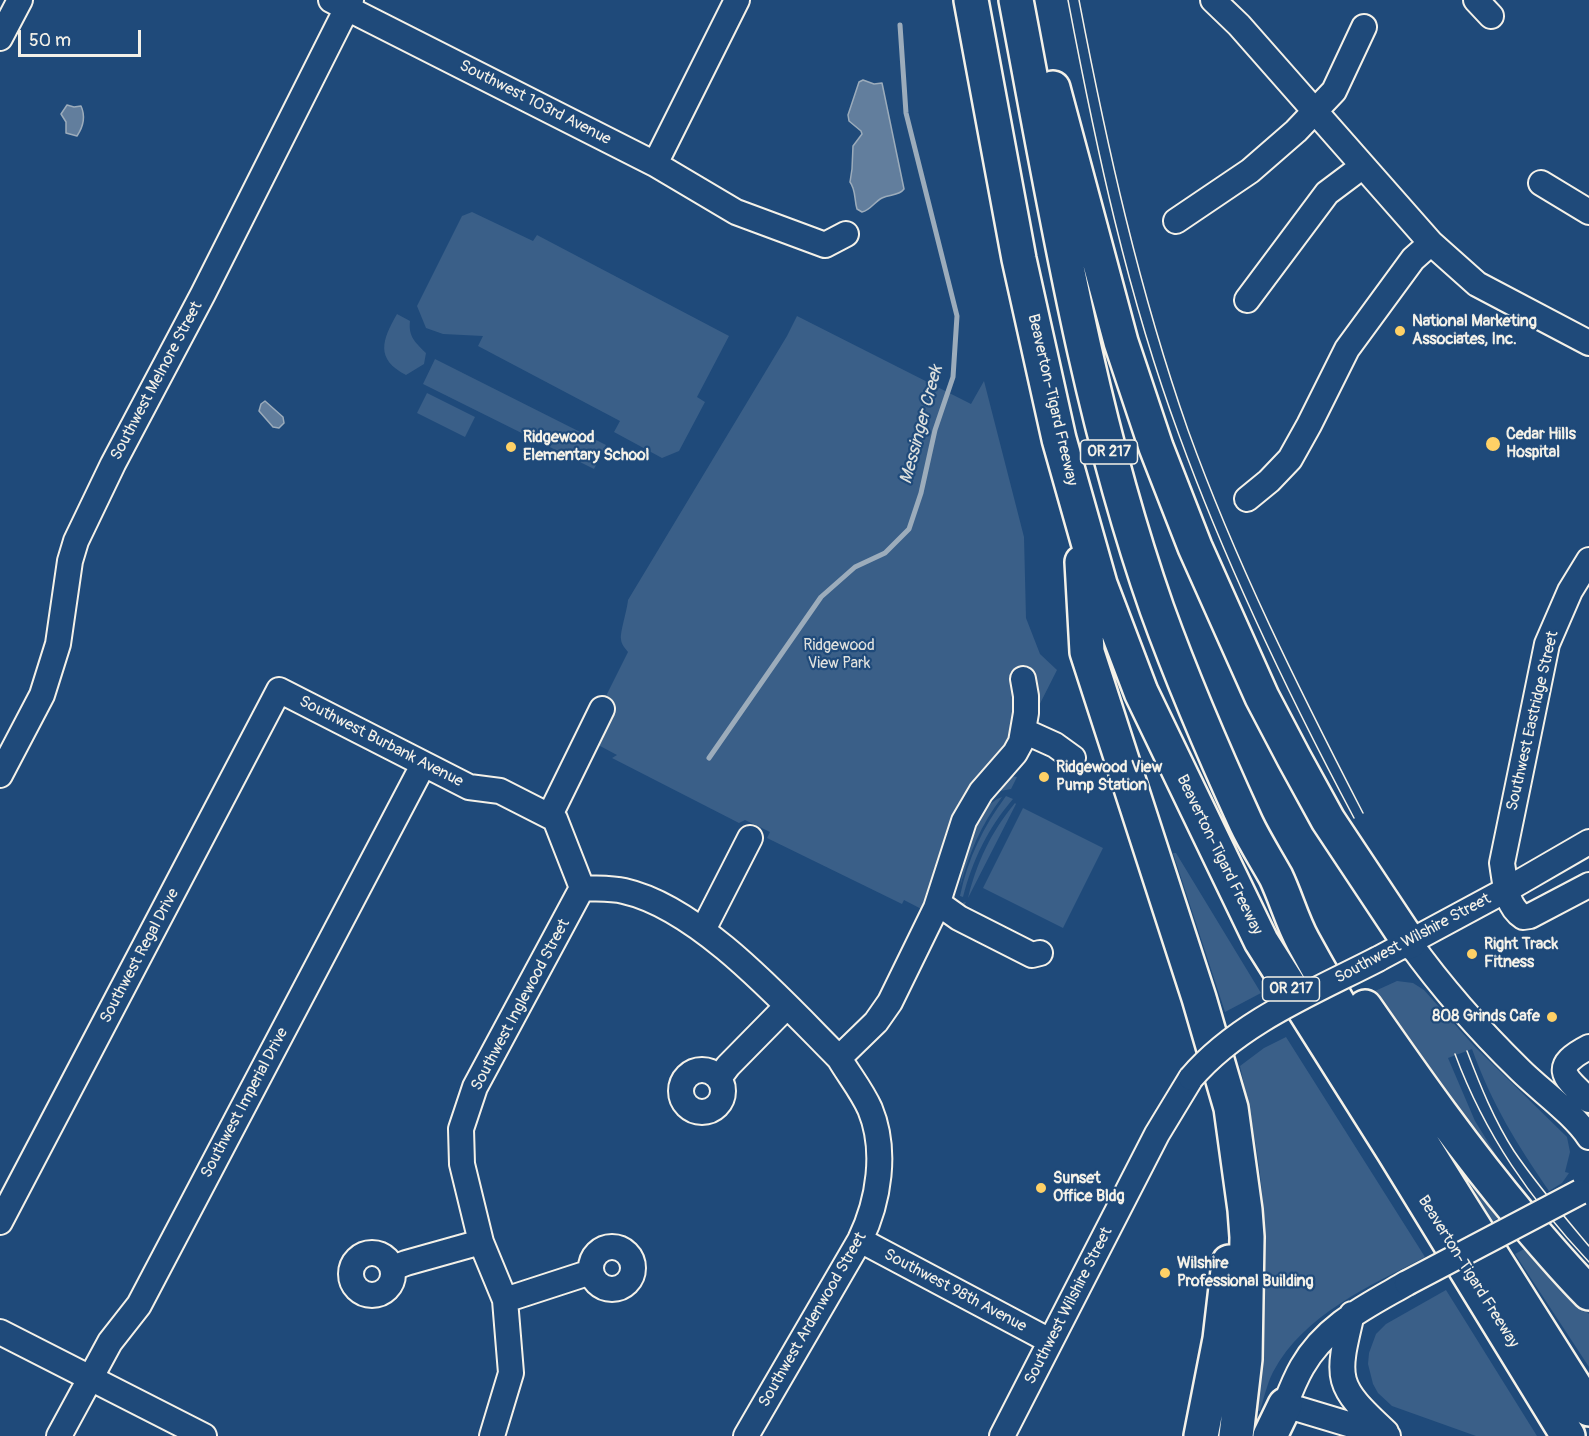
<!DOCTYPE html>
<style>
body{margin:0}
#map{position:relative;width:1589px;height:1436px;overflow:hidden;background:#1f4a7a;font-family:Pangolin,sans-serif}
canvas{display:block}
.scale{position:absolute;left:18px;top:30px;width:123px;height:27px;box-sizing:border-box;border:3px solid #f4f1e8;border-top:0;padding-left:8px;font-size:18px;line-height:21px;white-space:nowrap;color:#f4f1e8;-webkit-text-stroke:4px #1f4a7a;paint-order:stroke}
</style>
<div id="map">
<canvas width="1589" height="1436"></canvas>
<div class="scale">50 m</div>
</div>
<script>
const ctx = document.querySelector('canvas').getContext('2d');
ctx.lineJoin = 'round';
function paint(path, color) {
  ctx.fillStyle = color;
  ctx.fill(path, 'evenodd');
}
function stroke(path, color, width, dash) {
  ctx.strokeStyle = color;
  ctx.lineWidth = width;
  ctx.lineCap = dash ? 'butt' : 'round';
  ctx.setLineDash(dash || []);
  ctx.stroke(path);
}
function write(font, color, halo, rows, align = 'center') {
  ctx.font = font + ' Pangolin,sans-serif';
  ctx.lineWidth = 4.5;
  ctx.setLineDash([]);
  ctx.textBaseline = 'middle';
  ctx.strokeStyle = halo;
  ctx.fillStyle = color;
  for (const [text, x, y, turn = 0] of rows) {
    ctx.save();
    ctx.translate(x, y);
    ctx.rotate((+turn || 0) * Math.PI / 180);
    ctx.textAlign = isNaN(turn) ? turn : align;
    if (halo) ctx.strokeText(text, 0, 0);
    ctx.fillText(text, 0, 0);
    ctx.restore();
  }
}
const green = new Path2D(`
 M472 212 533 241 537 235 729 336 697 397 705 402 679 451 662 458 614 432 620 421 478 346 483 336 443 334 426 328 417 306 462 216Z
 M397 314 410 321C408 337 416 343 426 353L424 364 406 375C375 359 382 340 397 314Z
 M797 316 971 404 984 381 1024 537 1026 618 1040 654 1057 670 1004 775 1017 777 1011 789 995 792 989 805 997 799 1002 797C981 825 969 853 960 887L967 849 957 870 955 899 961 903 966 902 959 915H933L904 900 902 904 767 838 770 832 745 820 739 823 612 758 617 755 585 738 628 652C625 648 621 644 621 639 620 632 627 611 628 600L787 336Z
 M435 359 606 445 594 469 423 384Z
 M427 393 475 417 465 437 417 413Z
 M1006 796 1013 799C988 828 973 859 963 897L960 896C968 858 983 827 1006 796Z
 M1015 803 1016 804 968 898C977 862 991 832 1015 803Z
 M1023 808 1103 848 1063 928 983 888Z
 M1173 853H1176L1261 993 1225 1012Z
 M1397 981 1413 983 1424 990 1475 1047 1567 1137 1570 1152 1565 1172 1569 1173 1562 1183 1549 1191C1516 1143 1492 1104 1472 1049L1448 1058 1475 1121 1513 1182 1441 1087 1375 991Z
 M1286 1037 1425 1257C1370 1286 1304 1314 1273 1372 1267 1384 1264 1398 1260 1411H1256C1263 1338 1269 1265 1262 1192 1258 1149 1249 1107 1240 1066L1264 1048Z
 M1465 1173 1502 1216 1491 1222 1462 1175Z
 M1526 1248 1589 1314V1367L1515 1254Z
 M1446 1290 1537 1436H1476L1392 1406 1378 1393 1373 1384 1368 1364 1369 1353 1376 1334 1386 1324Z`);
const water = new Path2D(`
 M863 80 874 84 882 83 904 189C899 196 890 194 882 198 874 202 871 210 862 212L857 209C854 199 856 190 850 182L852 169 853 146 862 134 861 131 849 121 848 115 859 82Z
 M67 105 74 107 81 106C86 117 83 127 77 136L66 133V122L61 114Z
 M265 401 283 417 284 423 279 428 273 427 259 411 261 404Z`);
const stream = new Path2D(`
 M709 758 821 597 855 567 885 553 909 529 921 493 935 430 953 377 957 316 906 113 900 25`);
const minor = new Path2D(`
 M331 0 655 164 736 212 825 245 846 234
 M1213 0 1239 25 1431 243 1477 284 1589 343
 M1476 0 1491 16
 M0 38 20 0
 M655 164 737 0
 M1541 183 1589 212
 M1176 221 1250 171 1296 131 1334 91 1364 27
 M1247 300 1327 193 1363 166
 M1247 499 1269 481 1290 459 1309 425 1347 349 1413 259 1431 243
 M1589 560 1570 591 1547 644 1502 863C1505 882 1506 906 1523 917L1530 916 1589 885
 M1024 731 1055 745 1073 758
 M0 775 42 695 58 644 70 561 76 541 113 464 203 294 351 0
 M550 815 602 709
 M582 888C596 889 611 888 624 891 700 908 784 1003 839 1058
 M938 903 959 918 1032 955 1040 953
 M703 930 750 838
 M1409 942C1442 988 1479 1030 1520 1070 1540 1090 1574 1114 1589 1137
 M1378 959 1506 890 1589 842
 M1589 1047C1550 1067 1564 1077 1589 1100
 M681 1091a21 21 0 1 1 42 0a21 21 0 1 1-42 0Z
 M719 1078 728 1066 787 1006
 M0 1222 279 690 469 787 500 791 555 819 582 888
 M860 1240 1050 1341
 M591 1268a21 21 0 1 1 42 0a21 21 0 1 1-42 0Z
 M351 1274a21 21 0 1 1 42 0a21 21 0 1 1-42 0Z
 M393 1268 406 1263 481 1242
 M505 1300 591 1272
 M1352 1314C1336 1380 1335 1385 1386 1432
 M0 1332 204 1436
 M59 1436 110 1342 139 1305 423 765
 M492 1436 511 1373 505 1300 481 1242 462 1164 461 1129 475 1087 582 888
 M746 1436 860 1240C879 1201 887 1150 870 1109 862 1091 849 1075 839 1058L876 1022 890 1002 936 908 964 821 981 792 1015 753 1021 742 1026 713V696L1023 679
 M1002 1436 1157 1134 1191 1078
 M1388 1436 1285 1405C1290 1392 1295 1379 1302 1367 1326 1325 1367 1306 1407 1283`);
const highway = new Path2D(`
 M971 0 1019 259 1059 439 1100 584 1141 692 1261 941 1394 1152 1568 1436
 M1016 0C1055 205 1088 412 1157 609 1183 681 1214 753 1246 823 1255 842 1266 859 1276 877 1286 898 1292 921 1303 941 1391 1101 1492 1254 1589 1409
 M1053 88 1121 342 1156 447 1195 547 1262 697 1294 758 1328 820 1409 942
 M1082 562 1087 652 1199 998 1231 1108 1245 1210 1247 1237 1245 1359 1236 1436
 M1365 1007C1415 1079 1465 1150 1522 1218 1544 1244 1565 1269 1589 1293
 M1201 1436 1220 1339 1229 1262
 M1270 1436 1285 1405`);
const tram = new Path2D(`
 M1068 0C1096 147 1127 294 1179 435 1227 567 1288 694 1354 818
 M1079 0C1107 146 1139 290 1188 430 1236 563 1299 689 1363 813
 M1467 1051C1480 1085 1494 1120 1514 1151 1537 1185 1563 1215 1589 1246
 M1455 1054C1485 1135 1531 1200 1589 1262`);
const minorBridge = new Path2D(`
 M1191 1078C1239 1022 1314 992 1378 959
 M1407 1283 1580 1192`);
const markers = [
 [1400,331,6,"#ffd166"],
 [1493,444,8,"#ffd166"],
 [511,447,6,"#ffd166"],
 [1044,777,6,"#ffd166"],
 [1472,954,6,"#ffd166"],
 [1552,1017,6,"#ffd166"],
 [1041,1188,6,"#ffd166"],
 [1165,1273,6,"#ffd166"]
];
const shields = [
 [1109,452,57],
 [1291,989,57]
];
const shieldNames = [
 ["OR 217",1109,452],
 ["OR 217",1291,989]
];
const streetNames = [
 ["Southwest 103rd Avenue",535,103,27],
 ["Southwest Melnore Street",157,381,-62],
 ["Beaverton-Tigard Freeway",1052,400,77],
 ["Southwest Eastridge Street",1533,721,-77],
 ["Southwest Burbank Avenue",381,742,27],
 ["Beaverton-Tigard Freeway",1219,855,64],
 ["Southwest Wilshire Street",1413,939,-28],
 ["Southwest Regal Drive",140,956,-62],
 ["Southwest Inglewood Street",521,1005,-62],
 ["Southwest Imperial Drive",245,1103,-62],
 ["Beaverton-Tigard Freeway",1468,1272,58],
 ["Southwest 98th Avenue",955,1291,28],
 ["Southwest Wilshire Street",1069,1306,-63],
 ["Southwest Ardenwood Street",813,1320,-60]
];
const poiNames = [
 ["National Marketing",1412,322],
 ["Associates, Inc.",1412,340],
 ["Cedar Hills",1506,435],
 ["Hospital",1506,453],
 ["Ridgewood",523,438],
 ["Elementary School",523,456],
 ["Ridgewood View",1056,768],
 ["Pump Station",1056,786],
 ["Right Track",1484,945],
 ["Fitness",1484,963],
 ["808 Grinds Cafe",1540,1017,"right"],
 ["Sunset",1053,1179],
 ["Office Bldg",1053,1197],
 ["Wilshire",1177,1264],
 ["Professional Building",1177,1282]
];
const parkNames = [
 ["Ridgewood",839,646],
 ["View Park",839,664]
];
const waterNames = [
 ["Messinger Creek",922,425,-75]
];
paint(green, '#3a5f88');
paint(water, '#627e9d');
stroke(water, '#9cacbb', 1.5);
stroke(stream, '#9cacbb', 5);
stroke(minor, '#f4f1e8', 28);
stroke(highway, '#f4f1e8', 38);
stroke(minor, '#1f4a7a', 24);
stroke(highway, '#1f4a7a', 33);
stroke(tram, '#f4f1e8', 1.5);
stroke(minorBridge, '#f4f1e8', 28, []);
stroke(minorBridge, '#1f4a7a', 24);
for (const [x, y, r, color] of markers) {
  const dot = new Path2D();
  dot.arc(x, y, r, 0, 2 * Math.PI);
  ctx.fillStyle = color;
  ctx.fill(dot);
  stroke(dot, '#1f4a7a', 2);
}
for (const [x, y, w] of shields) {
  const box = new Path2D();
  box.roundRect(x - w / 2, y - 12, w, 24, 4.5);
  ctx.fillStyle = '#1f4a7a';
  ctx.fill(box);
  stroke(box, '#f4f1e8', 1.5);
}
write('bold 15px', '#f4f1e8', null, shieldNames);
write('16px', '#f4f1e8', '#1f4a7a', streetNames);
write('bold 16px', '#f4f1e8', '#1f4a7a', poiNames, 'left');
write('16px', '#e1e2de', '#1f4a7a', parkNames);
write('italic 18px', '#dee0dd', '#1f4a7a', waterNames);
</script>
